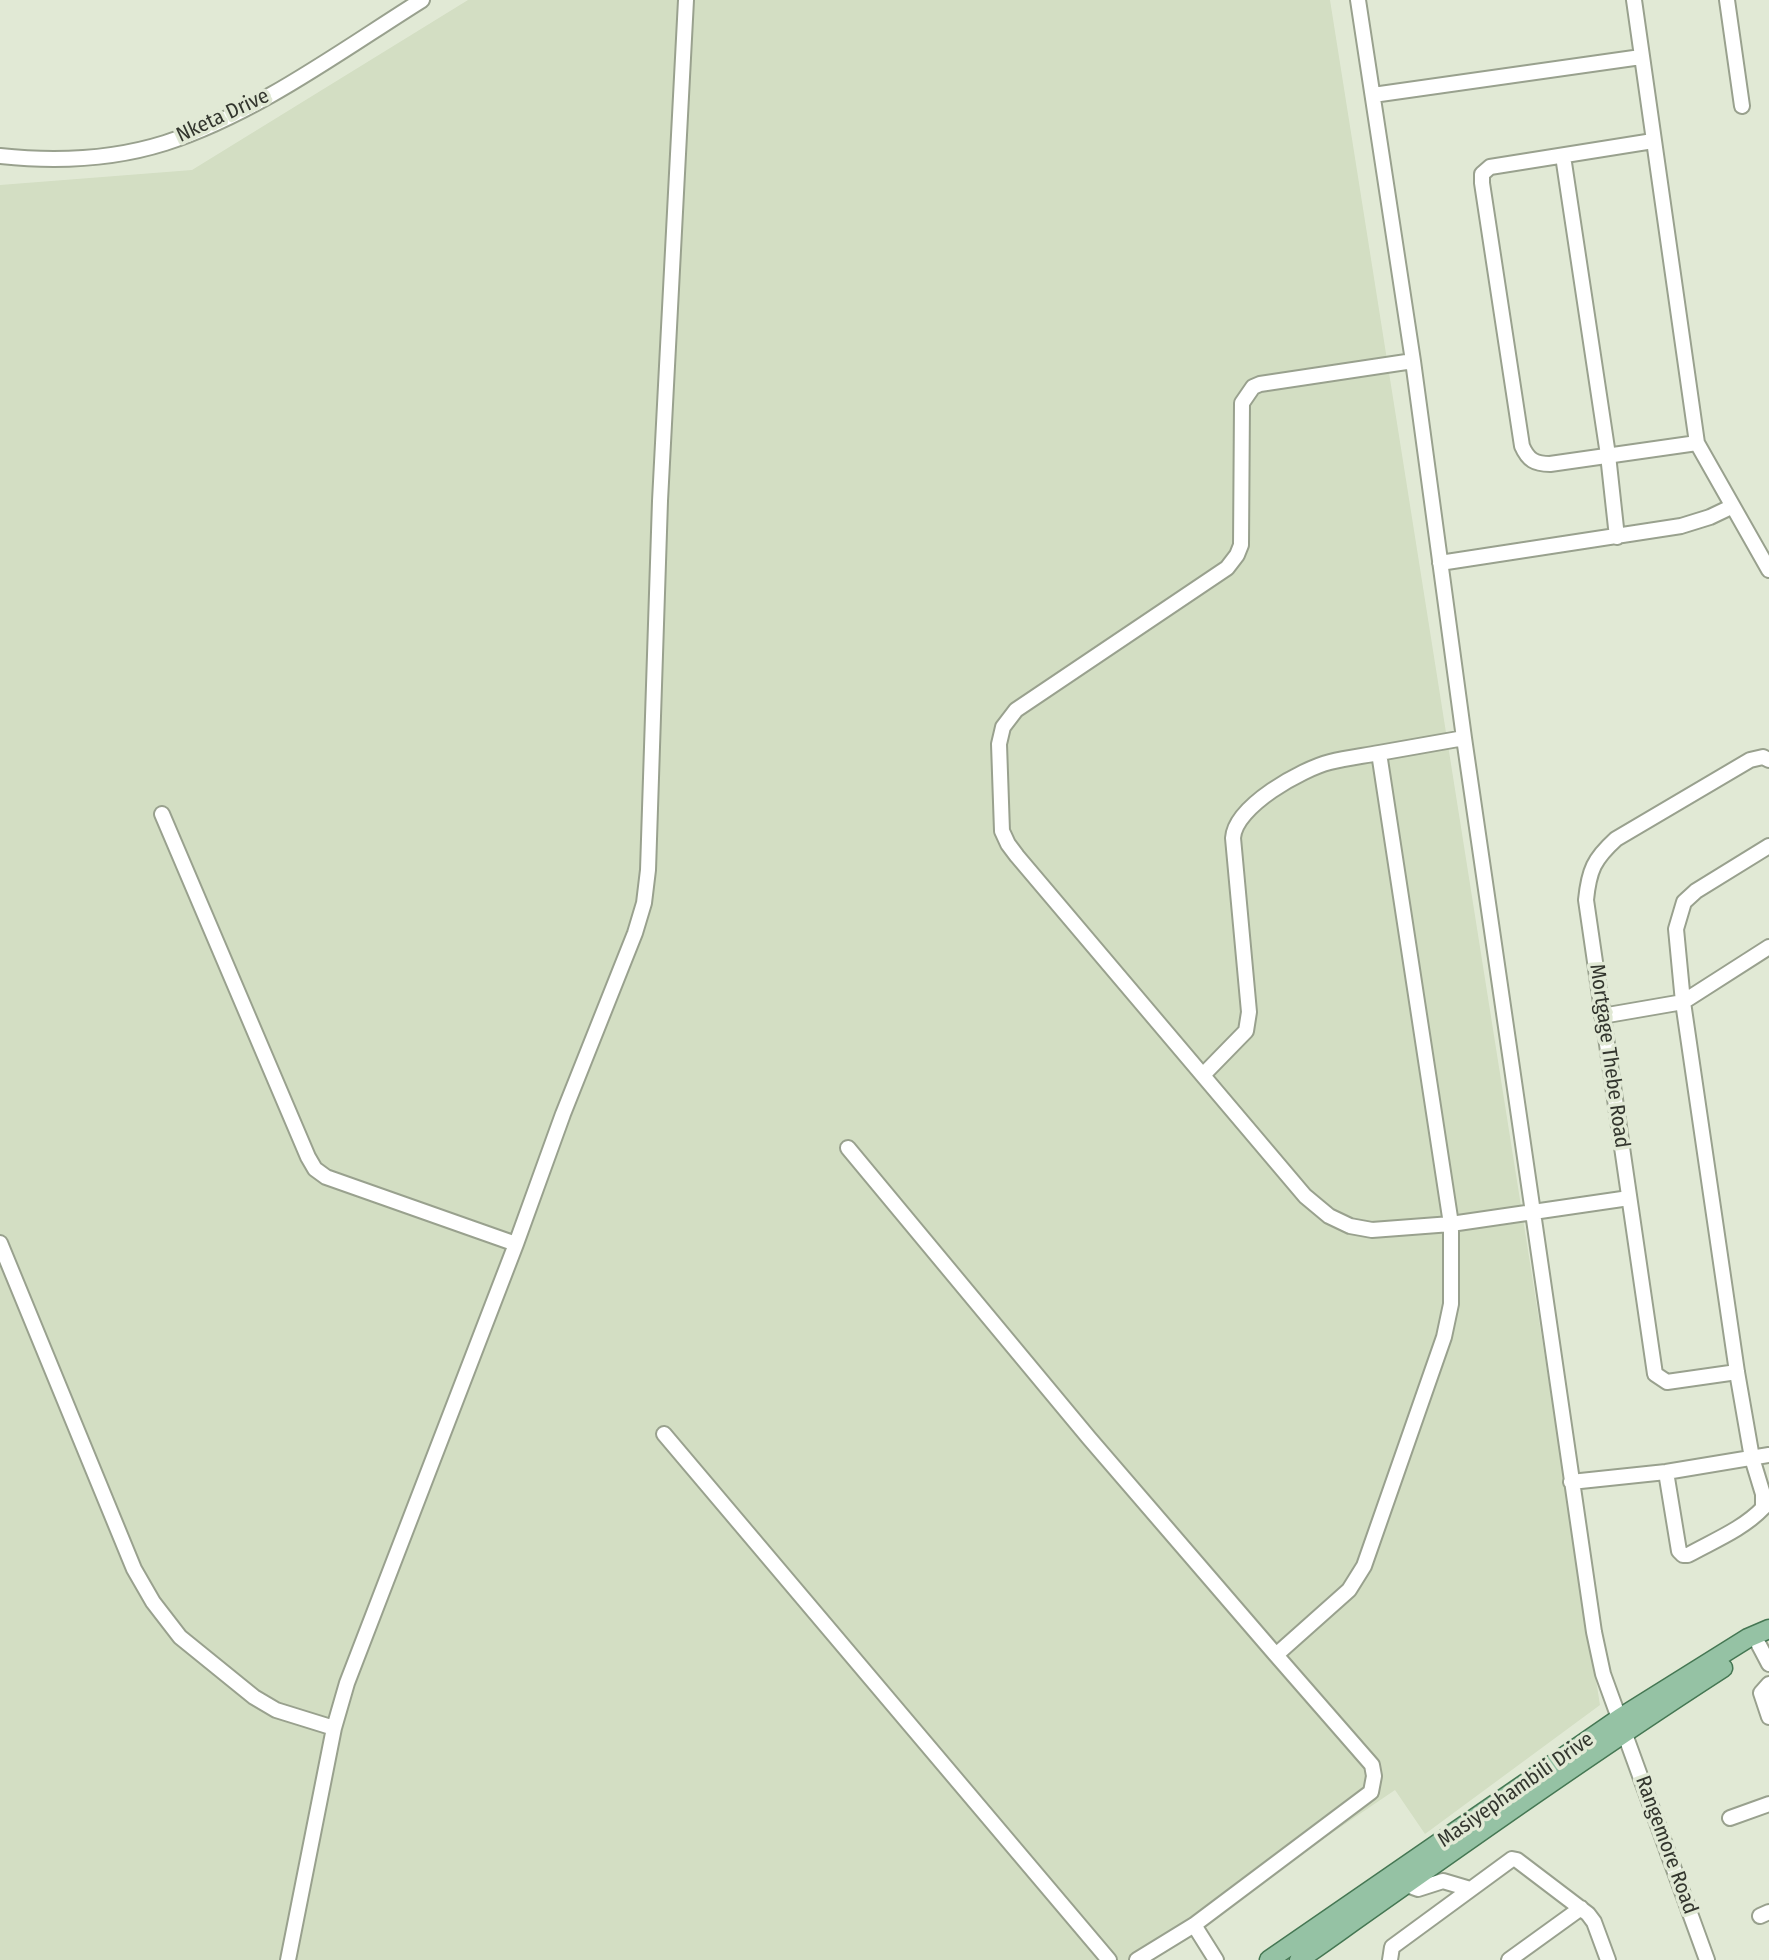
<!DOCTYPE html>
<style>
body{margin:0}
canvas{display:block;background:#e1e9d5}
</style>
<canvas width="1769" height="1960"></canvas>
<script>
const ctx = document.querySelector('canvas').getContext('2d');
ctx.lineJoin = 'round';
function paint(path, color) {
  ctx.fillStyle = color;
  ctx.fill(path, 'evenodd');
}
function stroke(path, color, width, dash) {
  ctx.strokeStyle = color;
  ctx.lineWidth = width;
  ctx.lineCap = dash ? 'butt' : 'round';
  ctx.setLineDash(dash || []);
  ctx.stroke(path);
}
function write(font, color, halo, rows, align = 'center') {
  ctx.font = font + ' "Fira Sans Condensed",sans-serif';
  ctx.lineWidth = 7;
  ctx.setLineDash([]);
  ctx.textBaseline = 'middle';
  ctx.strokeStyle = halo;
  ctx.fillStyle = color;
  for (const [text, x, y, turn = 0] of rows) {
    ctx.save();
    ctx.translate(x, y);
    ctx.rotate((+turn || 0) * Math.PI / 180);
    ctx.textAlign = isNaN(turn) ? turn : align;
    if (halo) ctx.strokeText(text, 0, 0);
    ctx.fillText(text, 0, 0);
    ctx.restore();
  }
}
const built = new Path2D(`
 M468 0H1330L1600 1705 1425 1834 1395 1790 1145 1960H0V185L192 170Z`);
const minor = new Path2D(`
 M1358 0 1413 361 1464 738 1594 1632 1603 1674 1707 1960
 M1634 0 1697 443 1769 570
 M1727 0 1742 106
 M1373 95 1641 57
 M1653 141 1490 167 1482 174V183L1522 446C1528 460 1535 464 1550 464L1697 443
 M0 156C56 162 111 160 165 143 256 114 342 50 422 0
 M1563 156 1608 455 1617 537
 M1413 361 1260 384 1253 387 1242 403 1241 545 1237 555 1227 568 1016 710 1003 727 999 744 1002 831 1008 844 1017 856 1305 1196 1329 1216 1350 1226 1372 1230 1451 1224 1629 1198
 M1440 563 1681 526 1710 517 1731 507
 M162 814 308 1157 315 1169 326 1177 516 1244
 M1602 1016 1683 1002 1769 947
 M1203 1075 1246 1031 1249 1012 1233 838C1235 806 1302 769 1330 762 1346 758 1363 756 1379 753
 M848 1148 1089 1438 1276 1655
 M0 1243 134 1569 153 1602 180 1637 254 1697 276 1710 334 1728
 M1737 1372 1667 1382 1655 1374 1586 900C1589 870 1594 859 1616 839L1750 760 1763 757 1769 760
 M664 1434 1109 1960
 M1666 1472 1679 1551 1683 1555H1688C1713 1541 1743 1529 1763 1508V1494L1752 1458 1737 1372 1683 1002 1676 929 1684 902 1696 891 1769 846
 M1571 1482 1666 1472 1769 1455
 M1759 1645 1769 1664
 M1769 1684 1761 1693 1769 1717
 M1730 1818 1769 1804
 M1404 1884 1418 1889 1443 1881 1470 1889
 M1760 1916 1769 1912
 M1194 1925 1216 1960
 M288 1960 334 1728 347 1683 516 1244 563 1114 635 933 644 903 648 870 660 501 686 0
 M1137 1960 1194 1925 1371 1792 1374 1776 1372 1765 1276 1655 1349 1590 1364 1566 1444 1337 1451 1304V1224L1379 753 1464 738
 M1390 1960 1392 1947 1512 1859 1517 1860 1588 1914 1594 1922 1608 1960
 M1509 1960 1581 1908`);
const major = new Path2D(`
 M1269 1960 1620 1718 1748 1638 1769 1629
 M1299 1960C1439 1861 1579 1761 1723 1668`);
const streetNames = [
 ["Nketa Drive",223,116,-25],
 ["Mortgage Thebe Road",1609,1056,82],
 ["Masiyephambili Drive",1516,1790,-35],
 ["Rangemore Road",1666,1845,70]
];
paint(built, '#d3dec3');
stroke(minor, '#99a18e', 18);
stroke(major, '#457753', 21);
stroke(minor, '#fff', 14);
stroke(major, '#95c2a4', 18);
write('21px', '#33362e', '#e1e9d5', streetNames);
</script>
